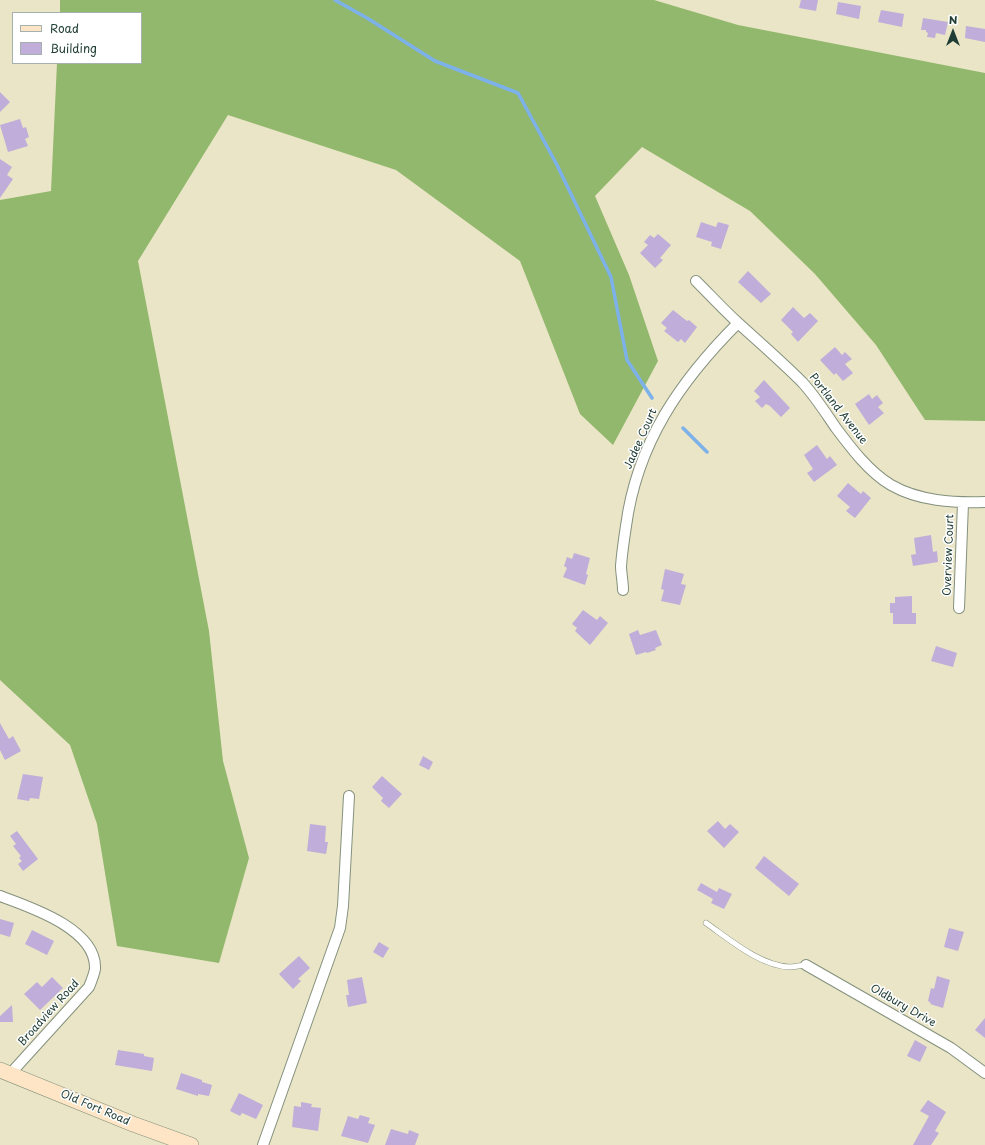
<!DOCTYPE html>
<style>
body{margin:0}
#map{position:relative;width:985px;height:1145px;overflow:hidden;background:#eae5c6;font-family:"Playpen Sans",sans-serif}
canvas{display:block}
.legend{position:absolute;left:12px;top:12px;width:130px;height:52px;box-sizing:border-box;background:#fff;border:1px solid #a5b1ae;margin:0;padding:5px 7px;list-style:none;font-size:12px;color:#1f3d34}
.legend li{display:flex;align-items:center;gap:8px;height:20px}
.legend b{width:20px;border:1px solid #a5b1ae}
.north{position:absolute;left:933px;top:12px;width:40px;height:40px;-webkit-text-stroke:3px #fff;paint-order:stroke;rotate:0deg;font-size:11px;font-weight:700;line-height:16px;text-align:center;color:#1f3d34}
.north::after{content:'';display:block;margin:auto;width:14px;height:18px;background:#1f3d34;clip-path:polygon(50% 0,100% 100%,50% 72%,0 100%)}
</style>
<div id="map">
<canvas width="985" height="1145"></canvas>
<ul class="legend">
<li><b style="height:5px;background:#fde5c5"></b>Road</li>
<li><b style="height:11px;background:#c0add9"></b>Building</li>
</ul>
<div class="north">N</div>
</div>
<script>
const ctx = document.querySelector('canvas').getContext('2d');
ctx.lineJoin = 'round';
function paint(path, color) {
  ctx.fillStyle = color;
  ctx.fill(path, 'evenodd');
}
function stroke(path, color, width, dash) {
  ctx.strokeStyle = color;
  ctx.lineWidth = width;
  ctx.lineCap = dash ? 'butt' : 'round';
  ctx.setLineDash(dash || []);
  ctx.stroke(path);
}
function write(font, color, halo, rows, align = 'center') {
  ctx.font = font + ' "Playpen Sans",sans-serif';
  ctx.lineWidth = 3;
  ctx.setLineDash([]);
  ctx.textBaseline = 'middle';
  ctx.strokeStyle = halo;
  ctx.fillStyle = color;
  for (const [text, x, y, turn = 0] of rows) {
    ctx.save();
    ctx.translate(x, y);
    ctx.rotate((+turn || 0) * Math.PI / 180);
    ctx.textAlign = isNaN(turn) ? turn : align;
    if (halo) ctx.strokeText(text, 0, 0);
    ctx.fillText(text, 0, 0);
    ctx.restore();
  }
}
const forest = new Path2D(`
 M60 0H654L738 25 985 73V421L925 420 876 345 815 274 750 211 642 147 595 196 629 275 658 361 613 445 580 414 520 261 396 170 228 115 138 261 209 631 223 761 249 858 219 963 117 946 97 824 70 745 0 680V200L51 191 57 63H141V13H60Z`);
const stream = new Path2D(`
 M335 0 367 18 435 61 518 93 557 165 611 277 627 360 652 398
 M683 428 707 452`);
const building = new Path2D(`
 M801 0H818L816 11 799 8Z
 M838 2 861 6 859 19 836 14Z
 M881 10 904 14 902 27 878 22Z
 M923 18 948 22 945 35 936 33 935 38 927 37 928 33 926 32V30H921Z
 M966 26 985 29V42L965 38Z
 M0 92 10 102 0 112Z
 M20 119 23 128 26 127 29 137 25 139 28 146 8 152 0 125Z
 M0 159 12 167 7 175 13 179 0 198Z
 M701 222 716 227 718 222 729 225 721 249 711 246 712 242 696 237Z
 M658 234 671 245 660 258 663 260 655 268 640 253 648 245 644 242 650 235 654 238Z
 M748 271 771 294 761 303 738 282Z
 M793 307 804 318 810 313 818 321 798 342 791 334 793 332 781 320Z
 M673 310 687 321 689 320 697 327 685 343 681 339 678 342 664 331 667 328 661 323Z
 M835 347 842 355 845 352 852 359 845 364 853 373 843 381 836 373 834 375 820 360Z
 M764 380 790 408 781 417 770 406 766 404 762 408 755 401 760 397 754 391Z
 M869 394 872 399 877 395 883 403 878 407 884 413 869 425 855 404Z
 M817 445 827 459 830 456 837 465 814 482 807 473 813 469 804 455Z
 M848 483 861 494 863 491 871 498 855 518 846 511 850 507 837 496Z
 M931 535 933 552 937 551 938 562 913 566 911 555 916 554 914 538Z
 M574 553 590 558 586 574 588 575 585 585 563 577 567 568 564 566 567 557 572 559Z
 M665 569 684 574 681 584 686 585 680 605 661 601 664 590 661 589Z
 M912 596V613H916V624H893V613H890V603H895V597Z
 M583 610 597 620 600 616 608 623 590 645 575 631 577 628 572 624Z
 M638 630 640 635 656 630 662 645 655 648 656 650 647 653 646 652 636 655 629 634Z
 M936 646 957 653 953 667 931 661Z
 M0 723 9 739 13 736 21 751 5 760 0 750Z
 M423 756 433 762 429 770 419 765Z
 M23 774 43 777 39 799 30 798 29 801 17 799Z
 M382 776 402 794 389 808 381 801 383 798 372 787Z
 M718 821 725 829 730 824 739 832 724 848 707 831Z
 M310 824 326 826 325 842H328L326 854 307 851Z
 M17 831 38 859 23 871 18 864 22 861 19 858 21 856 13 846 16 844 10 836Z
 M764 856 799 884 789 896 755 868Z
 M701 883 717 892 719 888 732 894 724 909 711 903 713 899 697 890Z
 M0 919 14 923 10 937 0 934Z
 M949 928 964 932 958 951 944 947Z
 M32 930 54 941 47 955 25 944Z
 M379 942 389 948 383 958 373 952Z
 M299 956 310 968 298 979 301 981 293 989 279 974Z
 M937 976 950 980 943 1008 930 1004 931 1003 928 1001 931 988 934 989Z
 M52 977 63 988 40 1010 24 994 37 982 42 987Z
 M362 977 367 1003 348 1007 346 995H349L347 980Z
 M12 1005 13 1022H0V1016Z
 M985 1018V1038L975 1030Z
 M915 1040 927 1047 920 1062 907 1056Z
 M118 1050 144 1054V1056L154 1058 152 1071 115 1065Z
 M181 1073 202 1080V1082L212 1085 209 1096 198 1094V1096L176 1089Z
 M239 1093 263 1105 256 1119 242 1113 240 1116 230 1111Z
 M928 1100 946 1112 935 1131 939 1133 931 1145H913L929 1116 920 1111Z
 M301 1102 312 1104 311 1107 321 1108 318 1131 292 1127 294 1106 301 1107Z
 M360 1115 370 1118 368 1123 375 1125 368 1143 341 1136 348 1116 358 1119Z
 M391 1129 408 1134 409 1130 419 1134 415 1145H385Z`);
const service = new Path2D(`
 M706 923C729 939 760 966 790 967 795 967 801 965 806 965`);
const minor = new Path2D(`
 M696 281C710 295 723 309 737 322 759 342 781 361 802 382 815 396 825 412 836 428 851 448 869 472 891 485 919 501 953 503 985 502
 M623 590C623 582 621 573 621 566 622 553 624 539 626 526 637 443 680 381 738 323
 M959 608 963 503
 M0 896C30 907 97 929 95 969 94 975 91 982 89 987L10 1074
 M806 965 951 1048 985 1073
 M263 1145 340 928 343 906 349 796`);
const secondary = new Path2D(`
 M0 1070 133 1124 191 1145`);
const streetNames = [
 ["Portland Avenue",838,409,52],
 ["Jadee Court",641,439,-66],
 ["Overview Court",949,555,-88],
 ["Oldbury Drive",903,1006,30],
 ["Broadview Road",49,1013,-48],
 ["Old Fort Road",95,1108,23]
];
paint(forest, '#92b86d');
stroke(stream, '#7db1ea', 3.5);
paint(building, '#c0add9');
stroke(service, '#84917d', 6);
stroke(minor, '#84917d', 12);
stroke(secondary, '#84917d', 16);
stroke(service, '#fff', 5);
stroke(minor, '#fff', 10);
stroke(secondary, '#fde5c5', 15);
write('11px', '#1f3d34', '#fff', streetNames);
</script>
